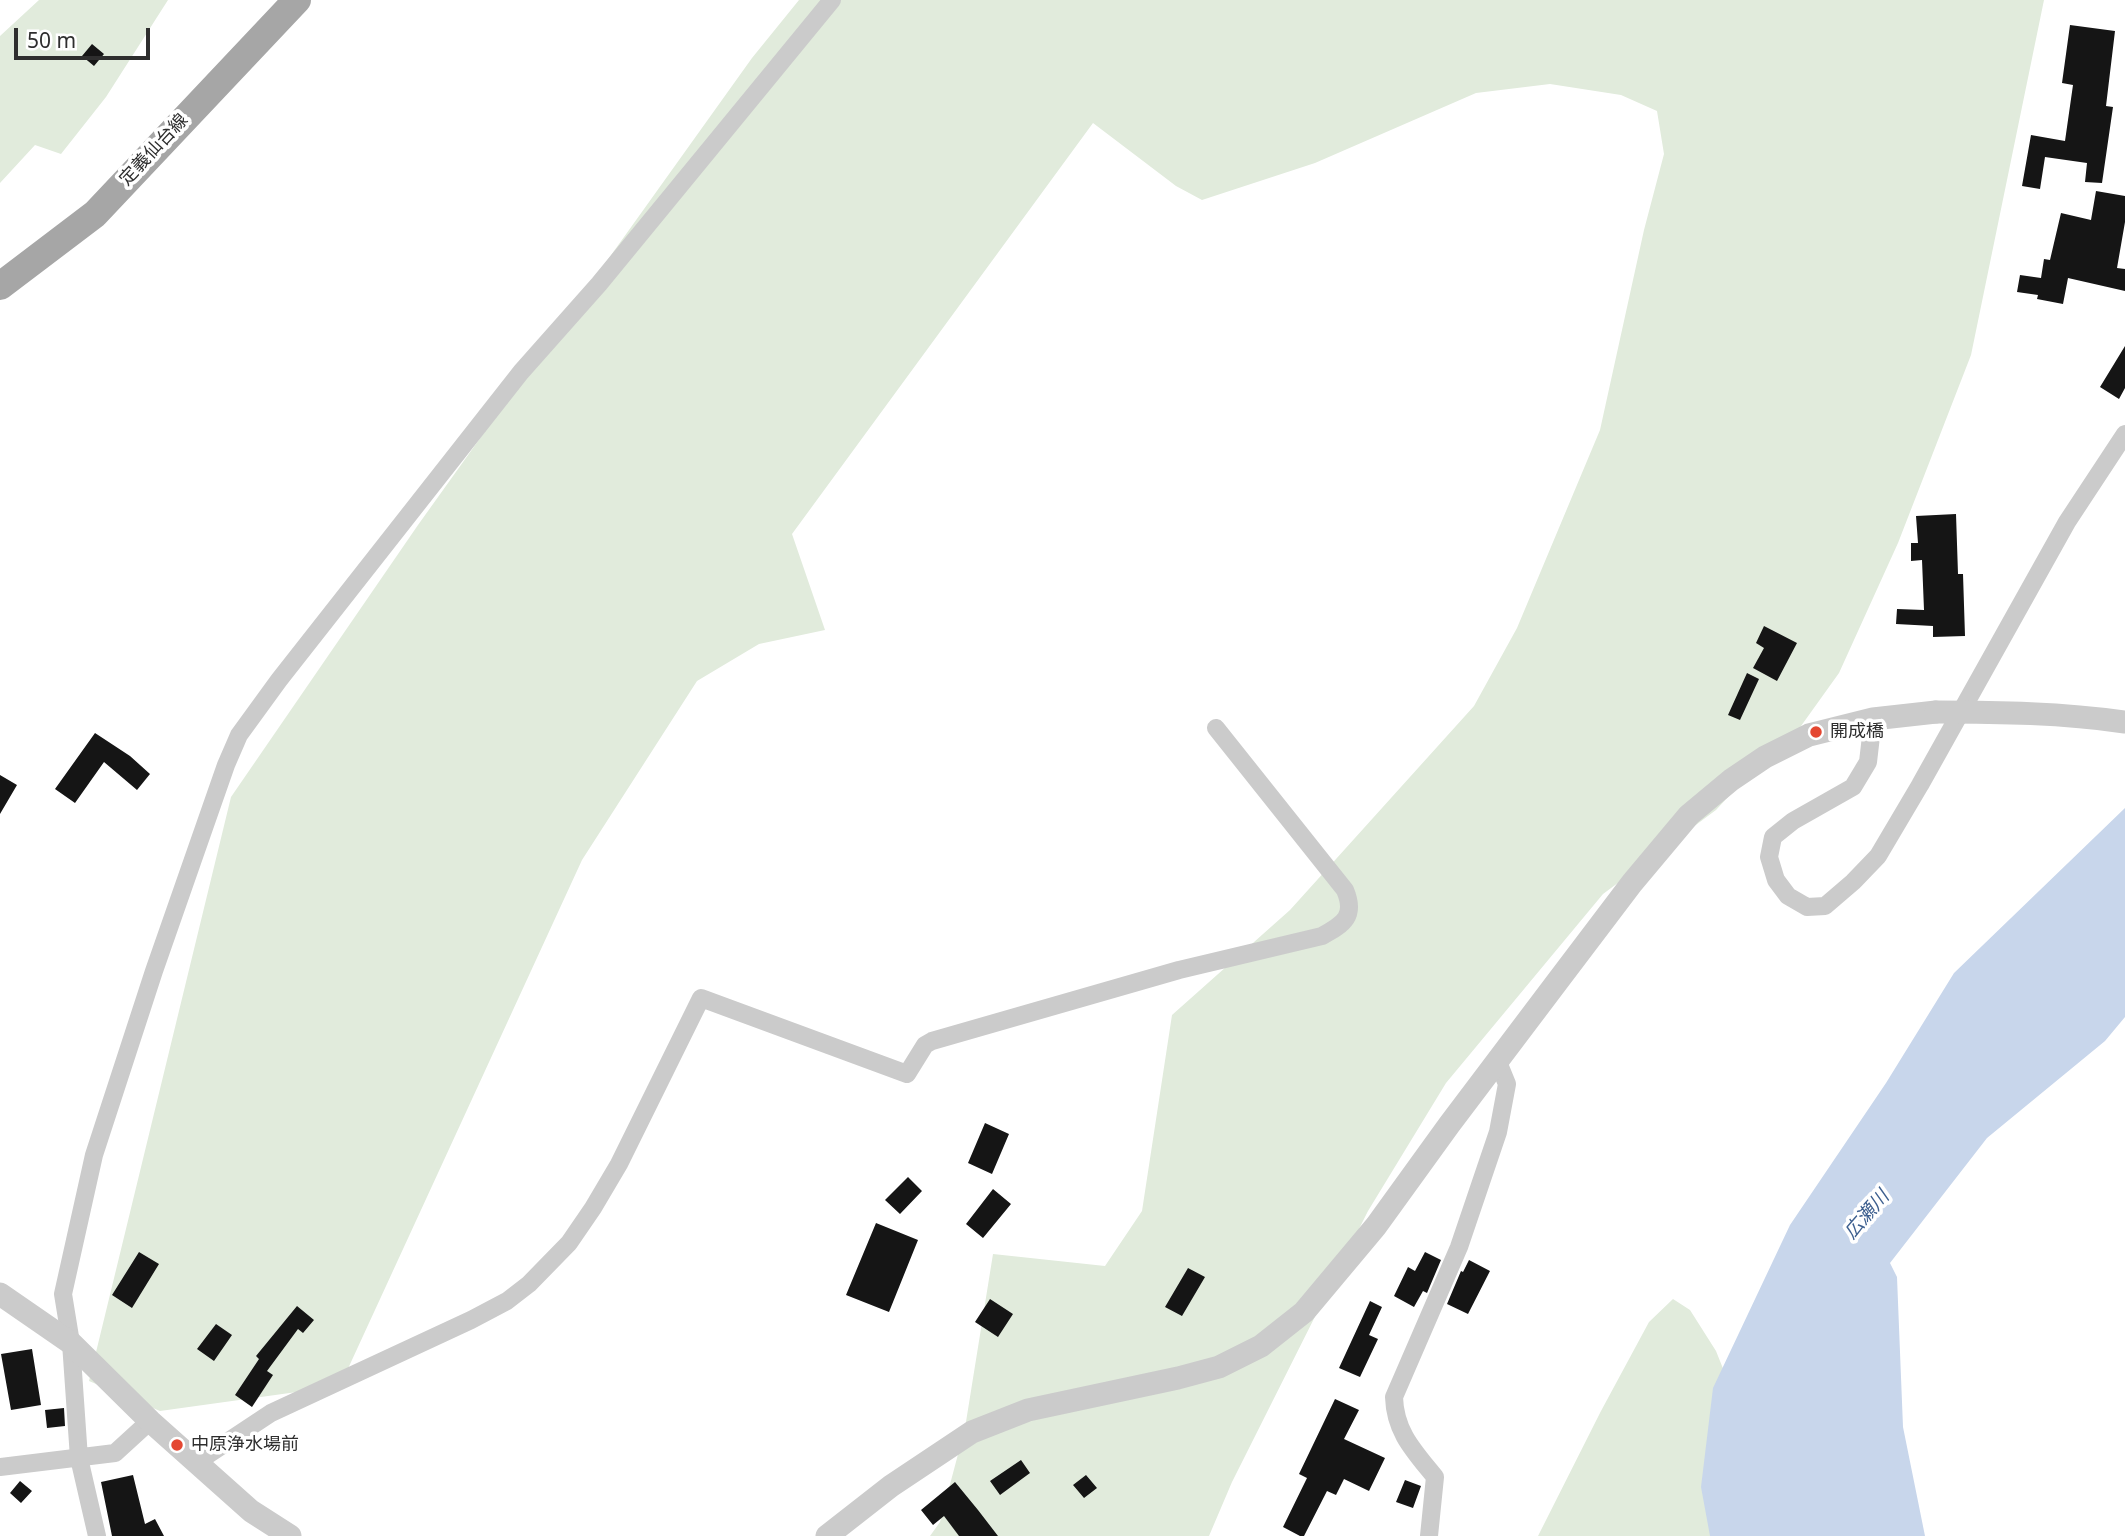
<!DOCTYPE html>
<meta charset="utf-8">
<style>
body{margin:0}
#map{position:relative;width:2125px;height:1536px;overflow:hidden;background:#fff;font-family:"Noto Sans",sans-serif}
canvas{display:block}
.scale{position:absolute;left:14px;top:28px;width:136px;height:32px;box-sizing:border-box;border:4px solid #2e2e2e;border-top:0;padding-left:9px;font-size:21px;line-height:24px;white-space:nowrap;color:#2e2e2e;-webkit-text-stroke:5px #fff;paint-order:stroke}
</style>
<div id="map">
<canvas width="2125" height="1536"></canvas>
<div class="scale">50 m</div>
</div>
<script>
const ctx = document.querySelector('canvas').getContext('2d');
ctx.lineJoin = 'round';
function paint(path, color) {
  ctx.fillStyle = color;
  ctx.fill(path, 'evenodd');
}
function stroke(path, color, width, dash) {
  ctx.strokeStyle = color;
  ctx.lineWidth = width;
  ctx.lineCap = dash ? 'butt' : 'round';
  ctx.setLineDash(dash || []);
  ctx.stroke(path);
}
function write(font, color, halo, rows, align = 'center') {
  ctx.font = font + ' "Noto Sans","Noto Sans JP",sans-serif';
  ctx.lineWidth = 7;
  ctx.setLineDash([]);
  ctx.textBaseline = 'middle';
  ctx.strokeStyle = halo;
  ctx.fillStyle = color;
  for (const [text, x, y, turn = 0] of rows) {
    ctx.save();
    ctx.translate(x, y);
    ctx.rotate((+turn || 0) * Math.PI / 180);
    ctx.textAlign = isNaN(turn) ? turn : align;
    if (halo) ctx.strokeText(text, 0, 0);
    ctx.fillText(text, 0, 0);
    ctx.restore();
  }
}
const green = new Path2D(`
 M39 0H168L106 97 61 154 35 145 0 183V36Z
 M799 0H2044L1971 355 1898 543 1839 673 1791 740 1765 757 1716 810 1603 894 1446 1083 1368 1211 1232 1482 1209 1536H930L940 1522 965 1428 993 1254 1105 1266 1142 1211 1172 1015 1290 910 1474 706 1517 628 1600 430 1644 230 1664 154 1657 111 1621 95 1550 84 1476 93 1315 163 1202 200 1176 186 1093 123 792 534 825 630 759 644 697 681 582 860 340 1386 160 1411 89 1381 231 797 418 525 752 58Z
 M1673 1299 1690 1310 1716 1351 1734 1396 1714 1536H1538L1601 1411 1649 1322Z`);
const water = new Path2D(`
 M2125 808V1017L2105 1041 1987 1138 1890 1263 1897 1277 1903 1427 1925 1536H1710L1701 1487 1713 1388 1790 1225 1886 1083 1954 973Z`);
const building = new Path2D(`
 M2070 25 2115 31 2106 106 2113 107 2102 183 2085 182 2087 163 2045 157 2040 189 2022 186 2031 135 2065 141 2073 85 2062 83Z
 M92 44 104 54 94 66 82 56Z
 M2096 191 2125 196V222L2117 268 2125 269V291L2068 278 2063 304 2037 299 2038 295 2017 292 2020 275 2041 278 2044 259 2050 260 2061 213 2091 220Z
 M2125 346V388L2119 399 2100 387Z
 M1956 514 1958 574H1963L1965 636 1933 637V626L1896 624 1897 609 1924 610 1922 560 1911 561V543H1918L1916 516Z
 M1764 626 1797 643 1777 681 1753 668 1764 648 1756 643Z
 M1747 673 1759 679 1740 720 1728 715Z
 M95 733 130 756 150 774 137 790 104 762 75 803 55 789Z
 M0 775 17 785 0 814Z
 M985 1123 1009 1134 992 1174 968 1163Z
 M908 1177 922 1191 900 1214 885 1200Z
 M993 1189 1011 1204 983 1238 966 1224Z
 M876 1223 918 1240 889 1312 846 1295Z
 M139 1252 159 1264 132 1308 112 1295Z
 M1425 1252 1441 1260 1427 1293 1423 1291 1414 1307 1394 1296 1408 1267 1415 1271Z
 M1469 1260 1490 1271 1468 1314 1447 1304 1461 1271 1463 1272Z
 M1188 1268 1205 1277 1182 1316 1165 1307Z
 M990 1299 1013 1314 998 1337 975 1322Z
 M1370 1301 1382 1307 1369 1335 1378 1339 1360 1377 1339 1368Z
 M297 1306 314 1320 303 1333 298 1329 267 1371 273 1375 252 1407 235 1395 259 1359 256 1356Z
 M216 1324 232 1335 214 1361 197 1349Z
 M32 1349 41 1405 11 1410 1 1354Z
 M1335 1399 1359 1410 1344 1439 1385 1458 1369 1491 1344 1479 1336 1495 1327 1491 1304 1536H1300L1283 1527 1307 1478 1299 1474Z
 M64 1408 65 1426 47 1428 45 1410Z
 M1021 1460 1030 1473 1000 1495 990 1481Z
 M133 1475 145 1524 155 1519 164 1536H112L101 1482Z
 M1086 1475 1097 1488 1084 1498 1073 1485Z
 M1405 1480 1421 1486 1413 1508 1396 1502Z
 M20 1481 32 1491 21 1503 10 1493Z
 M955 1482 978 1510 998 1536H959L944 1516 933 1525 921 1510Z`);
const minor = new Path2D(`
 M1873 719 1868 762 1853 787 1793 821 1773 837 1769 857 1776 880 1788 896 1807 907 1825 906 1853 882 1878 856 1920 785 2067 522 2125 434
 M197 1462 271 1413 471 1320 507 1301 529 1284 569 1243 593 1208 619 1164 701 998 907 1074 925 1045 932 1041 1179 970 1322 936C1344 924 1356 916 1345 890L1216 728
 M0 1467 115 1453 150 1421
 M97 1536 79 1458 71 1343 63 1294 94 1155 154 971 226 765 239 735 279 680 521 372 599 284 832 0
 M1429 1536 1435 1477C1414 1451 1395 1432 1394 1397L1459 1247 1498 1132 1507 1084 1498 1062`);
const tertiary = new Path2D(`
 M0 1294 71 1343 150 1421 251 1511 290 1536
 M827 1536 891 1486 972 1432 1028 1410 1178 1378 1219 1367 1261 1346 1304 1312 1376 1226 1449 1125 1557 982 1632 883 1689 815 1731 780 1765 757 1809 735 1873 719 1936 712`);
const primary = new Path2D(`
 M0 286 95 214 297 0`);
const tertiaryBridge = new Path2D(`
 M1936 712C2000 712 2062 713 2125 722`);
const markers = [
 [1816,732,7,"#e44731"],
 [177,1445,7,"#e44731"]
];
const streetNames = [
 ["定義仙台線",154,150,-47]
];
const poiNames = [
 ["開成橋",1830,732],
 ["中原浄水場前",191,1445]
];
const waterNames = [
 ["広瀬川",1867,1215,-49]
];
paint(green, '#e1ebdc');
paint(water, '#c8d6eb');
paint(building, '#151515');
stroke(minor, '#cbcbcb', 18);
stroke(tertiary, '#cbcbcb', 23);
stroke(primary, '#a6a6a6', 28);
stroke(tertiaryBridge, '#cbcbcb', 23);
for (const [x, y, r, color] of markers) {
  const dot = new Path2D();
  dot.arc(x, y, r, 0, 2 * Math.PI);
  ctx.fillStyle = color;
  ctx.fill(dot);
  stroke(dot, '#fff', 2.5);
}
write('18px', '#2e2e2e', '#fff', streetNames);
write('18px', '#2e2e2e', '#fff', poiNames, 'left');
write('italic 19px', '#3d5f8f', '#fff', waterNames);
</script>
